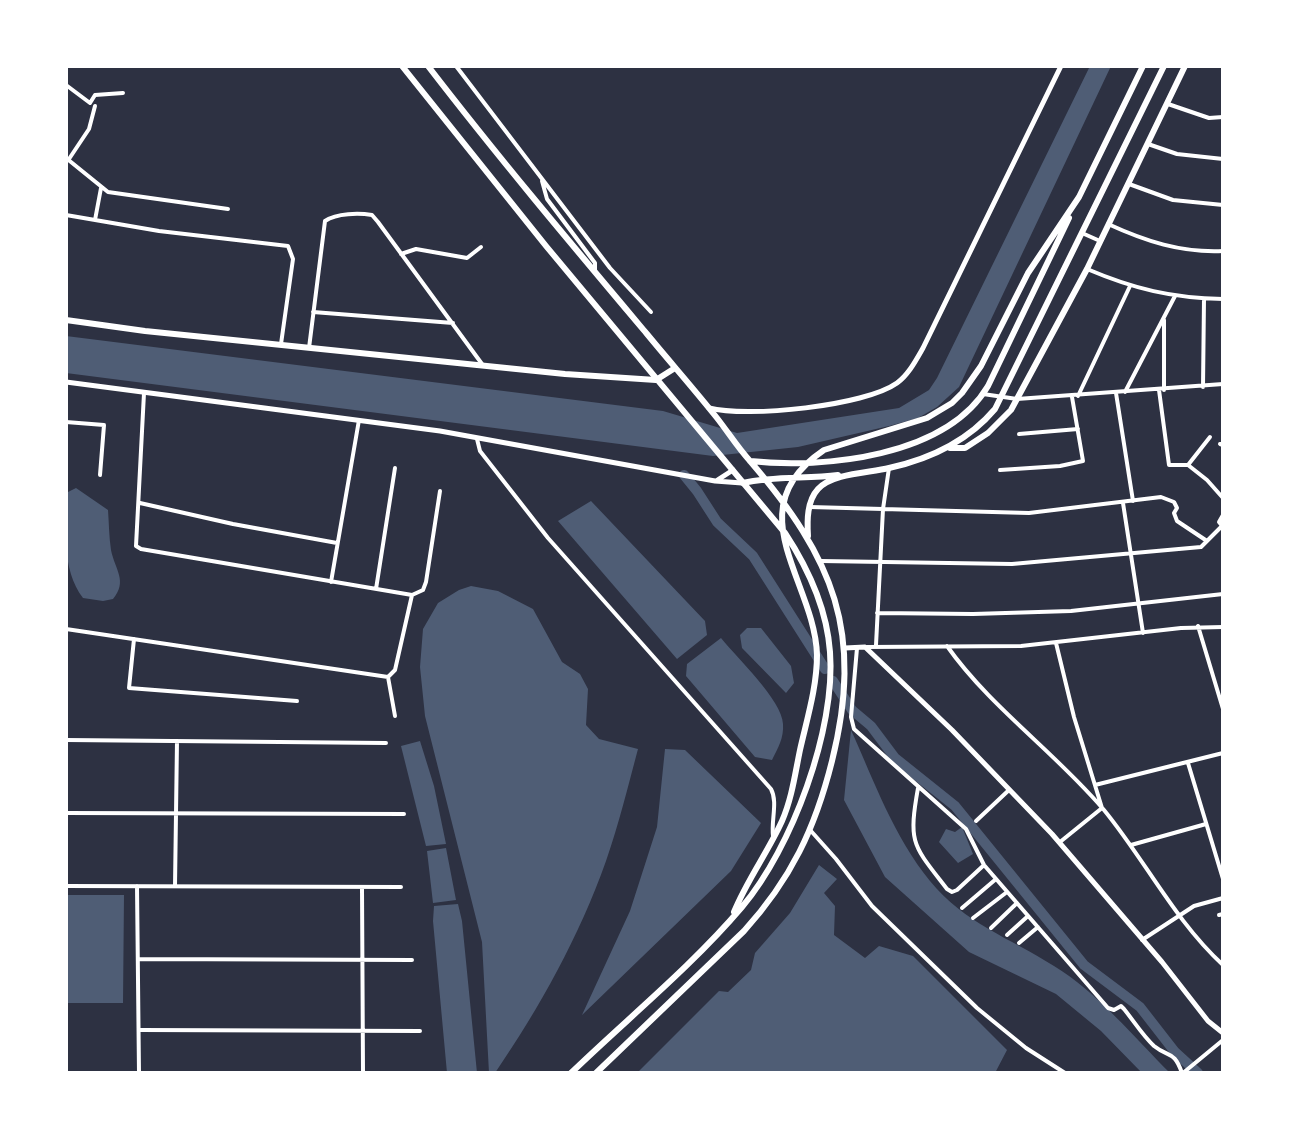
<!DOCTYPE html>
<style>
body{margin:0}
#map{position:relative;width:1289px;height:1139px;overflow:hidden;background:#2d3142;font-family:Cabin,sans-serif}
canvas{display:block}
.frame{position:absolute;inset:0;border:68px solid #fff;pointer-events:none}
</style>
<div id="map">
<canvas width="1289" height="1139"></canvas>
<div class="frame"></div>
</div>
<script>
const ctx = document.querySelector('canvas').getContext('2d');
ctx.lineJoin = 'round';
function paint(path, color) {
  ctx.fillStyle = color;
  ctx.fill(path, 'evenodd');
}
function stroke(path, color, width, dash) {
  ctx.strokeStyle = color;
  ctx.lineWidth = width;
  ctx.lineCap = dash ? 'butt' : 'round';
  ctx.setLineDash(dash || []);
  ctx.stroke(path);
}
const water = new Path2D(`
 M1090 66H1111L959 387 937 407 918 418 889 426 798 447 713 456 66 373V336L663 411 737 433 899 408 929 390 937 378Z
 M76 488 108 510C109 524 109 537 111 550 115 570 128 581 113 599L103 601 83 598C61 569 66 528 66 493Z
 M591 501 705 621 707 635 677 659 558 521Z
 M471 586 498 591 533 609 562 662 580 674 588 689 586 725 599 739 638 749C628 786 619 824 606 861 579 937 540 1007 495 1073H489L482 942 425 716 420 667 423 629 438 603 459 590Z
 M747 628H761L791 666 794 683 786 693 742 648 740 635Z
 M721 638C737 658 782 700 783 724 784 738 778 748 772 760L755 757 686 676 687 664Z
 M851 730C874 781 894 837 930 881 964 923 1010 938 1054 966 1098 993 1134 1037 1170 1073H1142L1101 1031 1056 994 969 952 885 877 844 800Z
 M420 741 434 786 446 844 426 846 401 746Z
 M665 749 685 750 761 823 731 871 582 1015 630 911 657 827Z
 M962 827 973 854 958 863 939 842 946 829 955 832Z
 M446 848 456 900 433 903 427 851Z
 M819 865 837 879 824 893 835 906 834 935 865 958 879 946 913 956 1007 1050 995 1073H637L719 991 728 992 751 970 755 953 790 913Z
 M66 895H124L123 1003H66Z
 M458 904 462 921 477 1073H447L433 921 434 906Z`);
const canal = new Path2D(`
 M684 475 697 491 717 522 753 556 825 669
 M833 681 852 710 871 726 895 758 955 806 1084 965 1140 1007 1175 1052 1198 1073`);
const minor = new Path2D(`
 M456 66 610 268 651 312
 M66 85 90 103 95 95 123 93
 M1168 104 1209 118 1223 117
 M1148 144 1177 154 1223 159
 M66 158 108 192 228 209
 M69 159 89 129 95 106
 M542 181 547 199 595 263V272
 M1129 184 1173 200 1223 205
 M66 215 159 231 288 246 293 259 281 344
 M95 220 101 188
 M1108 224C1145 241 1181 253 1223 251
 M1082 233 1100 241
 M401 254 416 249 467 258 481 247
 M1087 269C1134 289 1172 298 1223 299
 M313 312 453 323
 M309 348 325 221C337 213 359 213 372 215L378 222 482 364
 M1203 387 1204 299
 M1159 390 1169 465H1188L1210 437
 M1164 390V320
 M1125 392 1175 296
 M144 393 136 546 141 549 412 595 423 590 426 582 440 491
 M1116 393 1133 501
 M983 394 1017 399 1223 384
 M1078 396 1130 286
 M1223 401V412
 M66 422 104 425 100 475
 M1019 434 1078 429
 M477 439 480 451 548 538 771 789C778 802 771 820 773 836
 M1220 444 1223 445
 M1188 465 1207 480 1223 498
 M1000 470 1060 466 1083 461 1072 397
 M140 503 233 524 337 543
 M1123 503 1143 633
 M810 507 1029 513 1161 497 1174 502 1177 508 1174 513 1177 521 1207 541
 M1223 515 1219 522 1223 527
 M821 561 1012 564 1201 547 1222 526
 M331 582 359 420
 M376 589 395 468
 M877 613 973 614 1071 611 1223 594
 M1198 626 1223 709
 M66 629 388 677 395 670 412 595
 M134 639 129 688 297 701
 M1056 643 1074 717 1102 808 1060 842
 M876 645 883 509 889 468
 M947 646C990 707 1056 753 1104 810 1145 860 1175 921 1223 965
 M867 647 1021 646 1181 628 1223 627
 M857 648 851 717 854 729 966 829 984 865 1108 1008 1114 1010 1121 1006 1124 1009C1133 1020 1143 1036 1154 1046 1169 1058 1174 1050 1182 1073
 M388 677 395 716
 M66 740 386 743
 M1188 763 1223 879
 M1095 785 1223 753
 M918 788C908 844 913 845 947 889L952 892 957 890 984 865
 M66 813 404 814
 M976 821 1009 790
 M811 831 836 859 872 906 977 1008 1026 1048 1065 1073
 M1131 845 1206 824
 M66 886 401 887
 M137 886 139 1073
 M175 886 177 741
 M362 887 363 1073
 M962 908 996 879
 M1219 915 1223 914
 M973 918 1007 892
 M991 928 1017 903
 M1007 935 1028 916
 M1142 940 1194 906 1223 898
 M1019 943 1038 927
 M138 959 412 960
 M141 1030 420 1031
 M1183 1073 1223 1040`);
const tertiary = new Path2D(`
 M66 382 440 431 715 481 742 483
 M709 408C748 418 865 406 897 383 909 374 916 360 923 348L1061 66
 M716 481 733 470
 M845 648 865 647 952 730 1052 834 1162 962 1208 1021 1223 1033`);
const secondary = new Path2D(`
 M66 320 145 331 565 374 656 380 675 368`);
const primary = new Path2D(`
 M402 66 546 246 785 533C808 568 827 610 830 652 836 729 792 848 742 907 691 967 628 1018 571 1073
 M428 66C498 157 573 246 647 334 670 362 694 389 717 418 728 432 738 448 750 461 834 559 864 632 832 761 815 829 791 879 744 931L596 1073
 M950 448H965L988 433 1011 410 1087 269 1185 66
 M750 461C824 469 946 457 988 386L1069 218
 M743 483C774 476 807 479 838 475
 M808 536C807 520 807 501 818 489 833 473 869 473 889 468 930 459 968 441 995 409L1164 66
 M734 912C747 880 768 852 782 821 792 798 795 774 800 750 807 719 817 687 817 655 815 581 735 510 824 450L927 418 952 403 962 393 981 366 1028 273 1079 197 1143 66`);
paint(water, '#4f5d75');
stroke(canal, '#4f5d75', 10);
stroke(minor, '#fff', 4);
stroke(tertiary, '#fff', 5);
stroke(secondary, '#fff', 6);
stroke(primary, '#fff', 6);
</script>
